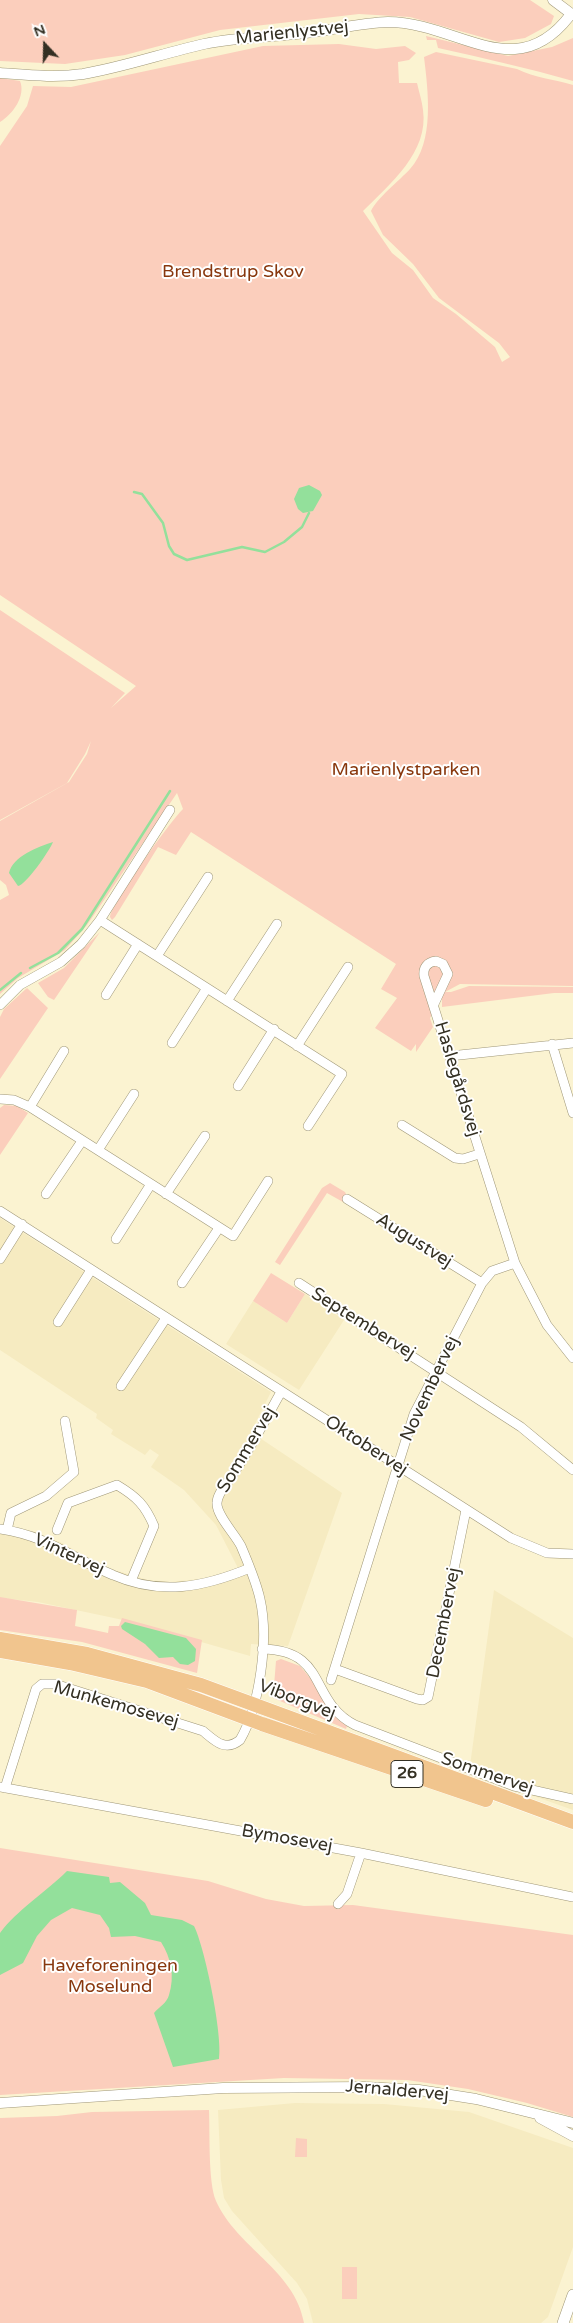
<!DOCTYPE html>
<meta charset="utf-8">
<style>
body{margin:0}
#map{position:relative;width:573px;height:2323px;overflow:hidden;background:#fbf3d1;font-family:"Varela Round",sans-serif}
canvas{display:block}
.north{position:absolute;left:20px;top:20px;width:50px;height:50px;-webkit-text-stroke:4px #fff;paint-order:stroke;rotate:339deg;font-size:14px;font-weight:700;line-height:20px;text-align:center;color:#343023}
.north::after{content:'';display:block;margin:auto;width:18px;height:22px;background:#343023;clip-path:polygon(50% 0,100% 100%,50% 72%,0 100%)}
</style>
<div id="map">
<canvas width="573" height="2323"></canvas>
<div class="north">N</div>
</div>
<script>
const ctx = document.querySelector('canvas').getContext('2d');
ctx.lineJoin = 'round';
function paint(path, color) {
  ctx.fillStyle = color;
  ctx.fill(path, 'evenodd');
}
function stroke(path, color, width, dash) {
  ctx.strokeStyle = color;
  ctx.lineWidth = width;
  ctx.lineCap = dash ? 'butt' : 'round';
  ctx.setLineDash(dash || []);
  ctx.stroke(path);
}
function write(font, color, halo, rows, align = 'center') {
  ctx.font = font + ' "Varela Round",sans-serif';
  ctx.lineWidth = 4;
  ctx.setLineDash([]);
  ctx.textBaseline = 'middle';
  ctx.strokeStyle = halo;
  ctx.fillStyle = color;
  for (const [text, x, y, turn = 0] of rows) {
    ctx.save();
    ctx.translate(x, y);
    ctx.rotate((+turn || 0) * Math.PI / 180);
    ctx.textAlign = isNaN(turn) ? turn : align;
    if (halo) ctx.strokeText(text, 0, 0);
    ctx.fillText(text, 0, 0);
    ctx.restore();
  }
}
const built = new Path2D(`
 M0 1218 271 1392 251 1432 342 1493 288 1646 251 1644 250 1656 128 1621 38 1602 0 1598V1524L32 1531 62 1543 104 1567 148 1580 170 1582 210 1578 238 1568 216 1525 184 1490 151 1467 159 1455 150 1449 145 1455 111 1434 113 1430 96 1418 97 1414 0 1350Z
 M305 1294 344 1320 299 1390 226 1344 253 1301 287 1323Z
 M494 1590 573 1638V1810L469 1773Z
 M295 2103 384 2104 469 2112 573 2148V2247L548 2317 541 2323H313L307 2299 297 2283 232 2211 224 2198 221 2180 218 2110Z`);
const green = new Path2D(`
 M0 0H530L554 16 551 24 525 38 499 42 410 17 359 14 220 30 125 55 65 64 0 61Z
 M426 36 508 56 552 47 573 38V81C528 68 483 58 438 48L436 40H427Z
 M339 44 376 49 405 46 416 53 409 60 398 62 399 83H417C419 92 422 101 423 110 429 152 390 184 363 211L392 253 413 270 433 298 456 314 495 347 502 362 510 357 499 343 439 298 413 264 383 235 371 211C377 198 400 180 410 169 435 142 428 90 424 57L436 52 517 69C535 78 554 79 573 85V986L460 984 445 992H451L469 986 573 987V993H554L442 1007V997L430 1018 433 1027 416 1052V1044L411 1051 375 1028 397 998 381 989 396 964 191 832 176 855 158 847 115 917 112 920 110 917C113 901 169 823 183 809L177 793 87 925 65 950 18 978 0 994V900L9 895 6 885 0 880V821L69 782 87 754 91 741 85 754 67 783 0 820V610L125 693 111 708 136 686 0 595V146L27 106 33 86 71 87 263 46Z
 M0 78 20 81C26 96 13 114 0 122Z
 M100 932 54 1000 48 997 38 983 64 968Z
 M27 988 48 1008 0 1079V1017L4 1009Z
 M4 1105 17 1106 28 1113 0 1155V1108Z
 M330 1183 345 1192 347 1196 343 1202 327 1193 280 1265 275 1262 322 1188Z
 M271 1273 305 1294 287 1323 253 1301Z
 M0 1597 77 1610 75 1626 108 1633 109 1626H119L122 1618 202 1640 197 1673 82 1642 0 1630Z
 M281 1659 300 1666 310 1678H312L329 1712 347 1726 346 1729 273 1698 276 1661Z
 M0 1848 208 1881 266 1899 304 1906 353 1905 573 1935V2117L527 2103 468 2089 407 2080 284 2078 0 2095Z
 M209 2110C210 2132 208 2182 216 2201 237 2248 295 2270 304 2323H0V2118L57 2116 92 2112Z
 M296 2138 307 2139V2157H295Z
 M342 2267H357V2299H342Z`);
const water = new Path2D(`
 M309 485 320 491 322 495 313 511 303 513 298 509 294 499 299 488Z
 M53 842C50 850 26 885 18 886L9 873C13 856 38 847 53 842Z
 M125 1622 186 1638 196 1649 195 1661 188 1665 180 1664 173 1657 159 1658 145 1644 122 1629 121 1626Z
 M67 1871 109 1877 110 1883 120 1882 145 1903 151 1915 182 1920 194 1926C205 1948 223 2036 219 2059L173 2067 154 2013C159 2007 167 2003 169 1995 175 1976 171 1958 161 1942L135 1936 111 1937 109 1928 100 1915 72 1908 51 1920 37 1936 23 1963 0 1975V1933C17 1910 46 1892 67 1871Z`);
const stream = new Path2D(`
 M134 492 142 494 163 523 169 546 174 554 187 560 242 547 265 552 284 542 302 527 309 513
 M30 968 58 953 82 929 170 791
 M0 990 21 973`);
const minor = new Path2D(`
 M100 920 342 1074 308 1126
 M157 956 208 877
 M106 995 138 944
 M227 1001 277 924
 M434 1004 448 974 443 964 436 961C427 962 423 968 424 976L515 1263 547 1325 573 1358
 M0 1005 20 985 61 962 81 944 100 920 170 810
 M172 1043 207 988
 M552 1044 573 1113
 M297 1046 348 967
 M450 1056 573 1043
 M238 1086 274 1029
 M0 1099 14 1100 30 1107 233 1236 268 1181
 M30 1107 64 1051
 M402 1125 455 1158 463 1159 479 1154
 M98 1150 134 1094
 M46 1194 82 1141
 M166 1194 205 1136
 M347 1199 482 1283
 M0 1211 511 1538 547 1553 573 1554
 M116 1239 151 1184
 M0 1259 22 1224
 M182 1283 219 1228
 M299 1283 521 1427 573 1470
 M58 1322 91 1270
 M121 1386 166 1318
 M0 1529C48 1536 71 1558 113 1575 161 1596 204 1587 250 1568
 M7 1530 11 1513 46 1496 74 1472 65 1421
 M57 1530 68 1503 117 1485C137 1497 145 1505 154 1526L131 1581
 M262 1649C329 1650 308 1701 355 1725L514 1786 573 1799
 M335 1669 417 1699 423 1700 428 1697 466 1510
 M331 1680 414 1414 482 1283 492 1271 515 1263
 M0 1787 361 1853 573 1897
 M5 1788 36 1689 42 1684H55L203 1731C215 1741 225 1752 240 1740 260 1706 269 1638 260 1599 256 1581 248 1563 241 1546 235 1534 216 1515 217 1503 217 1494 226 1485 231 1477 250 1450 265 1420 281 1392
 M338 1904 347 1894 361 1853`);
const tertiary = new Path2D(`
 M553 0 573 15
 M0 73C28 75 55 78 83 74 124 67 164 53 204 44 238 37 271 37 305 33 333 30 360 23 388 22 458 22 516 88 571 14
 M0 2103 223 2088 365 2087 419 2090 476 2099 573 2123
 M540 2118 573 2136`);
const secondary = new Path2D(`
 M563 2323 573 2295`);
const primary = new Path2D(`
 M0 1639 87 1654 201 1685 573 1822
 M0 1651 70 1663 147 1681 262 1724 486 1800`);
const shields = [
 [407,1774,32]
];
const shieldNames = [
 ["26",407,1774]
];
const streetNames = [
 ["Marienlystvej",292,33,-6],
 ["Haslegårdsvej",457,1079,73],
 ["Augustvej",414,1241,32],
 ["Septembervej",363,1324,32],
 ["Novembervej",430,1389,-65],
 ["Oktobervej",366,1446,33],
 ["Sommervej",247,1450,-59],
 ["Vintervej",69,1555,25],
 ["Decembervej",444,1623,-79],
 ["Viborgvej",297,1700,21],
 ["Munkemosevej",116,1705,16],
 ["Sommervej",487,1774,19],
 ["Bymosevej",287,1839,10],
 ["Jernaldervej",397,2091,5]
];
const parkNames = [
 ["Brendstrup Skov",233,272],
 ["Marienlystparken",406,770],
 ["Haveforeningen",110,1966],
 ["Moselund",110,1987]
];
paint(built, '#f6ebc1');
paint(green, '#fbcebc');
paint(water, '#93e09b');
stroke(stream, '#93e09b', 2.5);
stroke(minor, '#9f9778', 10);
stroke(tertiary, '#9f9778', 11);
stroke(secondary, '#9f9778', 12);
stroke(primary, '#fff', 15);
stroke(minor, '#fff', 9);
stroke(tertiary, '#fff', 10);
stroke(secondary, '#fff', 11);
stroke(primary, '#f1c58e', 14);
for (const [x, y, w] of shields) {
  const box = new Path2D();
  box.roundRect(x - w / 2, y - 13.5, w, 27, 4);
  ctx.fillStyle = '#fff';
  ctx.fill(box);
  stroke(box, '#343023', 1);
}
write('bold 16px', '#343023', null, shieldNames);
write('18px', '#343023', '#fff', streetNames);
write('18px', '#88370d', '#fff', parkNames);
</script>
